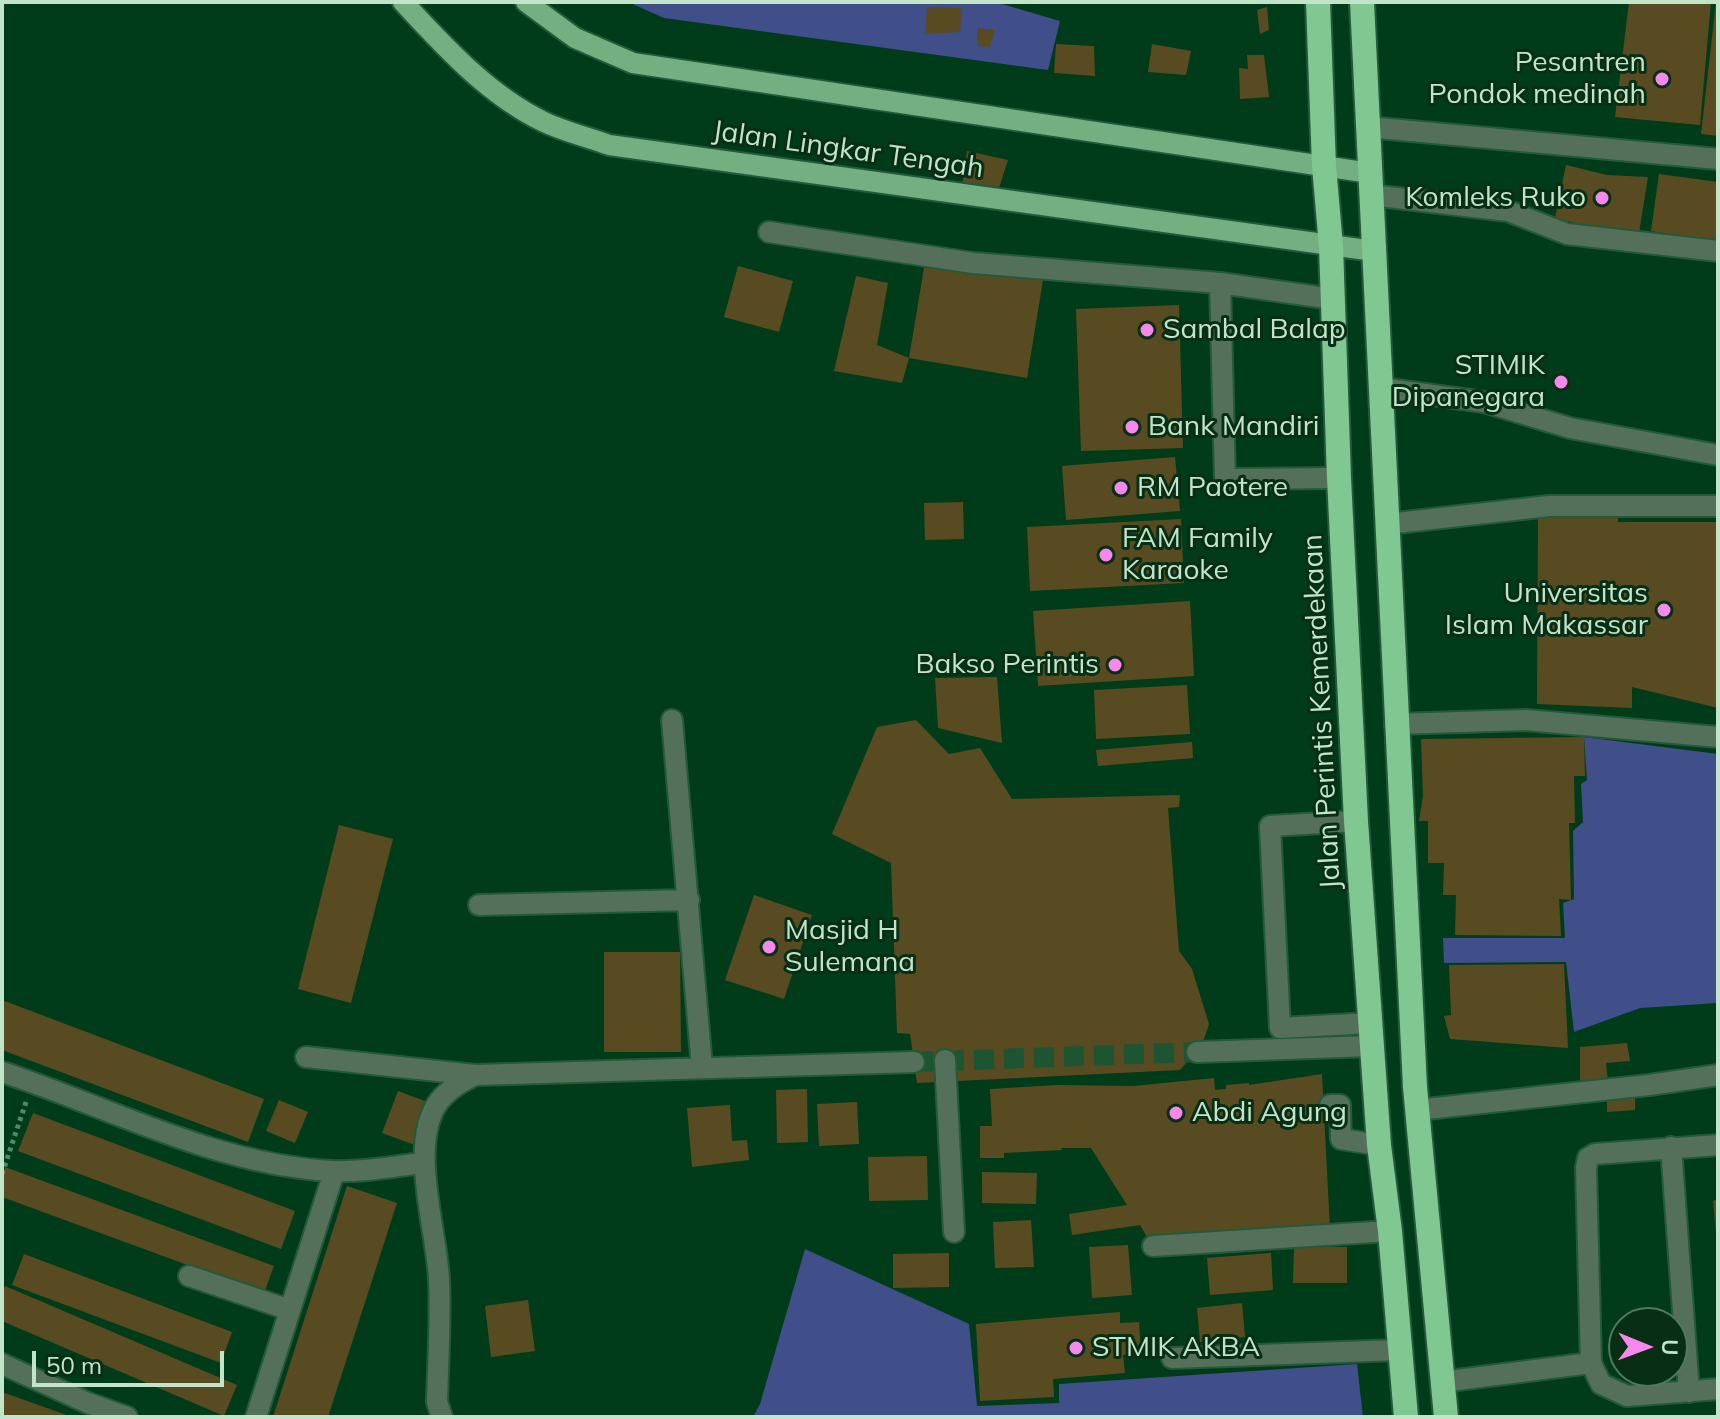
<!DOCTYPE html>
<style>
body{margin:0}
#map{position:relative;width:1720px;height:1419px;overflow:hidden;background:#003c19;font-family:Mulish,sans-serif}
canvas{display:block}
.frame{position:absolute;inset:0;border:4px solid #c2e5c9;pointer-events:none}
.north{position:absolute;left:1608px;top:1307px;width:80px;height:80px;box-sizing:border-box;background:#082f16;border:2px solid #52785e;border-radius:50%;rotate:91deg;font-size:22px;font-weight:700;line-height:32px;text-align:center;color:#c2e5c9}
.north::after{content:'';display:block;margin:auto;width:28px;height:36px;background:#f788eb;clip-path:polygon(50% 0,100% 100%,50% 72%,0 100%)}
.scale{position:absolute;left:32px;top:1351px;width:192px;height:36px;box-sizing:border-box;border:4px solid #c2e5c9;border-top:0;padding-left:10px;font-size:24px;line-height:28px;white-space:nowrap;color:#c2e5c9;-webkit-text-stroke:6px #082f16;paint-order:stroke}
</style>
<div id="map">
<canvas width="1720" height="1419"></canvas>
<div class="frame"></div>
<div class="north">U</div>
<div class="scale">50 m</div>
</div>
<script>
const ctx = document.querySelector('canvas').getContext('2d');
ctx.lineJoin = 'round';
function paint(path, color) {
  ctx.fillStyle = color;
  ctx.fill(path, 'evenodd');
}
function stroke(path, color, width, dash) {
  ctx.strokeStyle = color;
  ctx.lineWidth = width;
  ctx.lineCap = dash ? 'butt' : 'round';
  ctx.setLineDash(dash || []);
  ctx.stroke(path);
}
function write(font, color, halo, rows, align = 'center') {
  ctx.font = font + ' Mulish,sans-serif';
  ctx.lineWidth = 6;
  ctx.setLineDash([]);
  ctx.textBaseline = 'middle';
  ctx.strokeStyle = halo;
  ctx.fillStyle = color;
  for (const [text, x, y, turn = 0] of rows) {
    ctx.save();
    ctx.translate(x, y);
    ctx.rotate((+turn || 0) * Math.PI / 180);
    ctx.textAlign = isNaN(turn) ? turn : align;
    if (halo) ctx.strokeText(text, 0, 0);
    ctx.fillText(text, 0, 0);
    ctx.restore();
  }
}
const green = new Path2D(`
 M628 2H995L1060 21 1048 70 664 18Z
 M1584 737 1718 754V1003L1640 1008 1574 1032 1566 962 1444 963 1443 938H1565L1563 903 1574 899 1573 831 1583 822 1581 784 1587 780Z
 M805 1249 969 1324 977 1406 1059 1403V1384L1357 1364 1363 1417H753L760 1404Z`);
const building = new Path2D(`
 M1629 2H1711L1700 125 1615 117Z
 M1716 2H1718V136L1701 134Z
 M927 7 962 8 960 32 925 34Z
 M1267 7 1269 30 1260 34 1257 10Z
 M977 28 995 30 990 47 977 46Z
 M1056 44 1094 46 1095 76 1054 73Z
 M1152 44 1191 51 1186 75 1148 72Z
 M1247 55H1264L1269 97 1240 99 1239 68 1248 69Z
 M967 151 1008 160 996 197 961 192Z
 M1566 165 1607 175 1648 177 1639 233 1599 229 1555 218Z
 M1659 174 1718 182V241L1651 231Z
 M925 262 1044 274 1027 378 909 358Z
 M738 266 793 281 779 332 724 317Z
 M856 276 888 283 877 345 909 358 902 383 834 371Z
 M1179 305 1183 448 1081 451 1076 309Z
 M1175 457 1180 511 1066 520 1062 466Z
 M963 502 964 539 925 540 924 503Z
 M1538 511 1618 514V522H1718V708L1632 687V708L1537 704Z
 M1181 519 1184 583 1030 591 1027 527Z
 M1190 601 1194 676 1038 686 1033 611Z
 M997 677 1002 743 938 728 935 678Z
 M1187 685 1190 734 1096 739 1094 690Z
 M916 720 949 754 980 748 1012 799 1180 795 1179 807 1168 808 1179 951 1192 969 1209 1024 1202 1045 1180 1070 917 1083 910 1034 897 1033 891 863 832 834 877 727Z
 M1584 737 1585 776H1574L1575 823H1569L1571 900 1559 899 1561 936 1455 935 1456 895H1443L1444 863H1428V821H1419L1423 796 1421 739Z
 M1192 742 1193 758 1098 766 1096 750Z
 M339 825 393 839 351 1003 298 989Z
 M754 895 812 915 784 999 725 980Z
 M604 952H680L681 1052H604Z
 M1564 964 1568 1048 1450 1039 1444 1016 1451 1015 1449 965Z
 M2 1000 264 1099 248 1142 2 1050Z
 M1627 1043 1630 1061 1606 1063 1608 1082 1580 1083V1047Z
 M1322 1074 1330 1230 1147 1237 1140 1225 1072 1235 1069 1214 1127 1205 1091 1148H1061L1062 1150 1004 1153V1158H980V1126H992L990 1089 1058 1085 1133 1086 1214 1078 1215 1090 1226 1089V1085L1249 1083V1085Z
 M807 1089 808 1142 777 1143 776 1090Z
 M398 1091 430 1103 415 1145 382 1133Z
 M1635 1093V1110L1607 1112V1095Z
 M279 1100 308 1112 295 1143 266 1131Z
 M857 1102 859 1144 819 1146 817 1104Z
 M730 1105 732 1141 747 1140 749 1160 692 1167 687 1108Z
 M33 1113 295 1211 281 1249 18 1151Z
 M927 1156 928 1200 869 1201 868 1157Z
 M5 1167 274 1266 264 1293 2 1197V1177Z
 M982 1172 1037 1173 1036 1204 982 1203Z
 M347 1186 397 1203 328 1417H273Z
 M1718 1199V1232L1716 1233 1713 1201Z
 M1031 1220 1034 1267 995 1268 993 1222Z
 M1128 1245 1132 1295 1092 1298 1089 1247Z
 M1294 1247H1347V1283H1293Z
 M949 1253V1287L893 1288V1254Z
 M1271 1253 1273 1290 1210 1295 1207 1258Z
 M24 1254 232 1332 221 1363 12 1285Z
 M5 1286 237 1385 224 1416 2 1321V1292Z
 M528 1300 535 1351 491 1357 485 1306Z
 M1242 1303 1245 1337 1200 1342 1197 1308Z
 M1120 1312V1323L1139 1322 1141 1354 1123 1355 1125 1373 1053 1379 1054 1397 980 1401 976 1324Z
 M2 1392 72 1417H2Z`);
const minorTunnel = new Path2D(`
 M914 1062 1197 1052`);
const path = new Path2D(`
 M2 1174 26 1102`);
const minor = new Path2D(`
 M1367 127 1718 159
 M1371 195 1508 211 1567 234 1718 251
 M769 232 973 263 1220 283 1333 299
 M1220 283 1225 479 1339 478
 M1381 388 1484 402 1570 428 1718 455
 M1387 524 1549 506H1718
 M672 720 702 1067
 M1395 724 1526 720 1718 737
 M1356 821 1270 826 1280 1028 1371 1023
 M479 905 689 900
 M1197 1052 1372 1046
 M306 1057 475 1075 914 1062
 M945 1060 954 1232
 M2 1072C111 1108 214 1164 331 1171 361 1173 394 1166 423 1163
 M1330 1105H1340L1341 1139 1379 1145
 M1417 1110 1649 1085 1718 1075
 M1718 1145 1595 1154 1588 1158 1586 1168 1591 1363 1601 1384 1627 1396 1718 1389
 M1671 1147 1689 1392
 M1153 1246 1390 1231
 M189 1276 290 1310
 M1172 1358 1399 1350
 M2 1364 88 1403 127 1417
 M1441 1382 1591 1363
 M256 1417 334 1172
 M442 1417 437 1402C438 1361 441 1320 439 1280 437 1230 407 1141 440 1100 450 1088 462 1082 475 1075`);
const major = new Path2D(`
 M403 2C445 47 488 95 544 122 565 132 588 137 609 145L1374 251
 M526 2 575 38 633 63 1370 173`);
const highway = new Path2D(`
 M1318 2 1324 166 1331 246 1339 478 1356 821 1379 1145 1390 1231 1406 1417
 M1362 2 1415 1087 1446 1417`);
const markers = [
 [1662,79,8,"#f788eb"],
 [1602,198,8,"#f788eb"],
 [1147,330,8,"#f788eb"],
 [1561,382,8,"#f788eb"],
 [1132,427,8,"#f788eb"],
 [1121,488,8,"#f788eb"],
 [1106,555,8,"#f788eb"],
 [1664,610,8,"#f788eb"],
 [1115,665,8,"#f788eb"],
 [769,947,8,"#f788eb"],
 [1176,1113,8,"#f788eb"],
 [1076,1348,8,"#f788eb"]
];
const poiNames = [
 ["Pesantren",1646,63,"right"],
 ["Pondok medinah",1646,95,"right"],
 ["Komleks Ruko",1586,198,"right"],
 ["Sambal Balap",1163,330],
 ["STIMIK",1545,366,"right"],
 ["Dipanegara",1545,398,"right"],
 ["Bank Mandiri",1148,427],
 ["RM Paotere",1137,488],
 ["FAM Family",1122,539],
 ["Karaoke",1122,571],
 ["Universitas",1648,594,"right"],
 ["Islam Makassar",1648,626,"right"],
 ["Bakso Perintis",1099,665,"right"],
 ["Masjid H",785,931],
 ["Sulemana",785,963],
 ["Abdi Agung",1192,1113],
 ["STMIK AKBA",1092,1348]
];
const streetNames = [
 ["Jalan Lingkar Tengah",848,150,8],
 ["Jalan Perintis Kemerdekaan",1322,712,-93]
];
paint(green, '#404e89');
paint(building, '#594b21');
stroke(minorTunnel, '#1d5533', 20, [20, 10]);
stroke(minor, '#235a39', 24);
stroke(major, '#235a39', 24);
stroke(highway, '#235a39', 28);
stroke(path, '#568767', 5, [4, 4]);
stroke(minor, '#54705a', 20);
stroke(major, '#74af82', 20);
stroke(highway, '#80c791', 24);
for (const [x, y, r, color] of markers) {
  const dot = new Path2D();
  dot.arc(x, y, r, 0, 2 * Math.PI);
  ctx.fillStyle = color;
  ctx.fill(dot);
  stroke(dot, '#082f16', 3);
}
write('28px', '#c2e5c9', '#082f16', poiNames, 'left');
write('28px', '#c2e5c9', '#082f16', streetNames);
</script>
